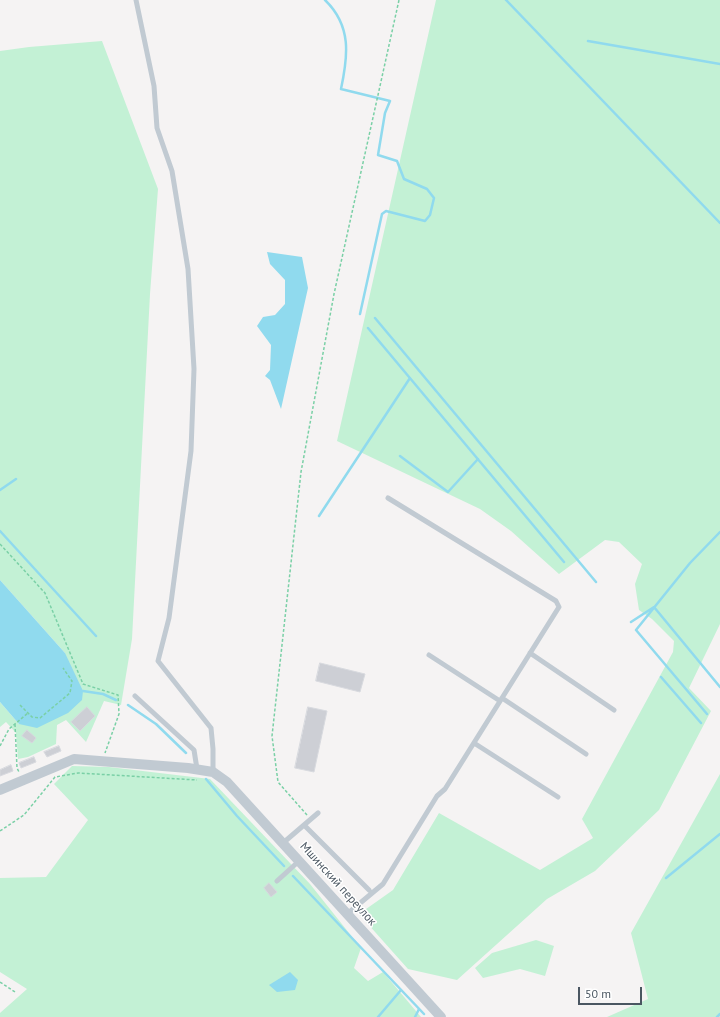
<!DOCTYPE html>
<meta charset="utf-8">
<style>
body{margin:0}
#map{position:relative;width:720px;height:1017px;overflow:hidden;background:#f5f3f3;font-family:"PT Sans",sans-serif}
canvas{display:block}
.scale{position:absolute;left:578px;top:987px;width:64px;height:18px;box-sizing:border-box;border:2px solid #4a5661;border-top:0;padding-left:5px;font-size:12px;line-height:14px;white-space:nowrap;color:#4a5661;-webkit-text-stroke:3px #fff;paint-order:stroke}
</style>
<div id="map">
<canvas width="720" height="1017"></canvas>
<div class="scale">50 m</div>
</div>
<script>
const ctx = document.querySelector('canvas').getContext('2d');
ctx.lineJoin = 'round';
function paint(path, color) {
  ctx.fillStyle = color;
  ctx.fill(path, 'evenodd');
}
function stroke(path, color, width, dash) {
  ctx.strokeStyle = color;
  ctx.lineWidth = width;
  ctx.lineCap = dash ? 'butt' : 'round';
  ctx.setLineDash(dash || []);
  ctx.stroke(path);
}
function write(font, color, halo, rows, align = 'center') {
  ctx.font = font + ' "PT Sans",sans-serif';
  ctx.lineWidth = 3;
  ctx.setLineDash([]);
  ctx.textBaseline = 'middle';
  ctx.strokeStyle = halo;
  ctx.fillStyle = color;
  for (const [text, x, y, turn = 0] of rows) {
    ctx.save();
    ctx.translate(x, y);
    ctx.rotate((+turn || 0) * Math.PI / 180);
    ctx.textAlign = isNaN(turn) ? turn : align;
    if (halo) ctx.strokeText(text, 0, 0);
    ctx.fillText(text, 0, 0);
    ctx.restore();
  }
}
const green = new Path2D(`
 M436 0H720V624L689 688 711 711 659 810 595 871 547 899 457 980 408 969 359 914 393 890 439 813 540 870 593 838 582 819 673 652 674 641 652 619 639 610 635 584 642 564 619 542 605 540 559 574 511 531 480 509 337 441Z
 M102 41 158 189 150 294 132 639 121 705 104 701 86 742 66 720 57 725 56 744 28 757 18 759 16 733 6 722 0 727V702L19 724 65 653 0 580V51L29 47Z
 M72 766 109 767 210 779 310 884 361 948 354 968 368 981 383 972 421 1017H0V1013L27 989 0 972V878L46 877 88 820 54 784Z
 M720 774V1017H607L648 999 631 933Z
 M536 940 554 946 545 976 520 969 483 978 475 968 492 953Z`);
const water = new Path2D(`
 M267 252 302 257 308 288 281 409 270 380 265 376 270 370 271 345 257 326 263 317 275 315 285 304V280L270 264Z
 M0 580 65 653 83 691 82 700 68 713 37 728 19 724 0 702Z
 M290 972 298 980 295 990 277 992 269 985Z`);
const stream = new Path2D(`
 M325 0C352 26 348 56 341 89L390 101 385 113 378 155 397 161 404 179 427 189 434 198 430 215 425 221 386 211 382 214 360 314
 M506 0 720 223
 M588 41 720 64
 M375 318 596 582
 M368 328 564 562
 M400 456 448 492 478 459
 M0 490 16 479
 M319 516 410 378
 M0 531 96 636
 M631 622 654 607 720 687
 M661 677 701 723
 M83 691 103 694 116 700
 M128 705 156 724 186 753
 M707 714 636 630 690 563 720 532
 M206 779 237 816 284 866
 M293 876 424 1014
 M666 878 720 834
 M378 1017 401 990
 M415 1017 419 1009
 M717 1017 720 1014`);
const building = new Path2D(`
 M320 663 365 674 360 692 316 681Z
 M87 707 95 716 80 731 71 722Z
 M308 707 327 711 314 772 295 768Z
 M27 730 36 738 32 743 22 736Z
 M59 746 61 751 47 757 44 752Z
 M34 757 36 762 21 768 19 763Z
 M11 765 13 771 0 776V770Z
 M269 883 277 892 271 897 264 888Z`);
const path = new Path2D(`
 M0 544 45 593 83 684 118 695 119 714 105 753
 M20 705 32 717 40 718 70 693 72 681 63 668
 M15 724 17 768 19 772
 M0 746 9 729 28 713
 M307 815 278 782 272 736 301 472 334 294 399 0
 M0 831 24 815 55 777 78 773 197 780
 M0 982 15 992`);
const service = new Path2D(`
 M136 0 154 86 157 128 172 171 188 269 194 369 191 451 169 618 158 661 211 728 213 749V772
 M530 653 614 710
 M429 655 500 701
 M135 696 194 750 197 769
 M502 698 586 754
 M474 743 558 797
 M304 825 369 890
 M283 843 318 813
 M277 881 299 861
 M347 914 383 884 437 796 445 789 559 607 556 601 388 498`);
const minor = new Path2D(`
 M0 790 74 759 188 768 213 772 227 782 441 1017`);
const streetNames = [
 ["Мшинский переулок",338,884,48]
];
paint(green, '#c3f1d5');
paint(water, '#90daee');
stroke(stream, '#90daee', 2.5);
paint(building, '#cdcfd5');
stroke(building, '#d7d9de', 1);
stroke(path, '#7ad0a6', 1.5, [3, 2]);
stroke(service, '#c1cad2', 5);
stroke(minor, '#c1cad2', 10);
write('12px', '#4a5661', '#fff', streetNames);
</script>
